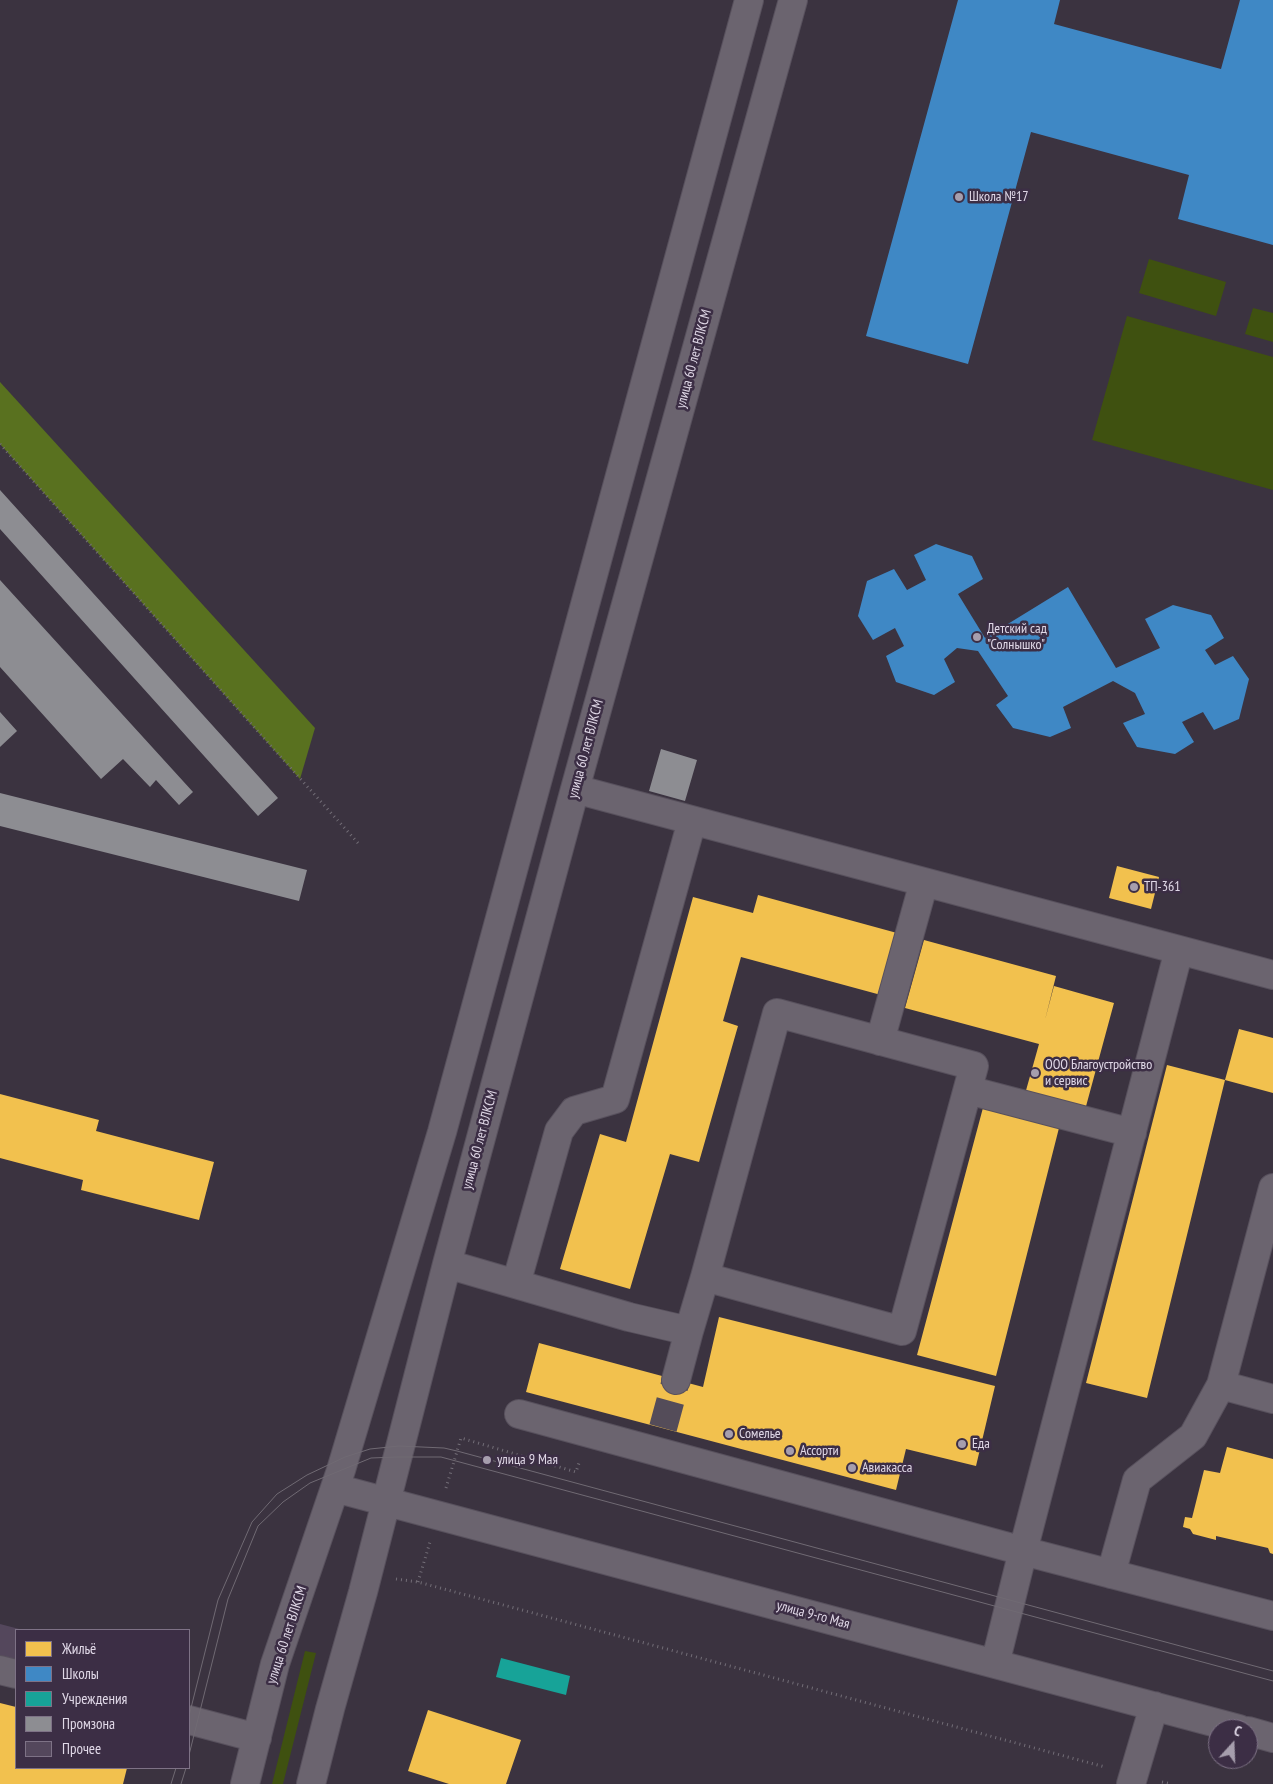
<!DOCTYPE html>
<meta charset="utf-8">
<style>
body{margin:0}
#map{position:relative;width:1273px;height:1784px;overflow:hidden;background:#3b3340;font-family:"PT Sans Narrow",sans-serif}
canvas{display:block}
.legend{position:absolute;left:15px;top:1629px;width:175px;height:140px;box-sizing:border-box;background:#3c2e45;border:1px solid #7e7286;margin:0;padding:6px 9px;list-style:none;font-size:15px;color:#e0d8e7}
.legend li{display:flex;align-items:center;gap:10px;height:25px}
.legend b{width:25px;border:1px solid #7e7286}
.north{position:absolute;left:1208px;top:1719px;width:50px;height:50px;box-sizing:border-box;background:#3c2e45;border:1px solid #7e7286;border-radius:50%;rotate:20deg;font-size:14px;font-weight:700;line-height:20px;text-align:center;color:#e0d8e7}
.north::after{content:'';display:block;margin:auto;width:18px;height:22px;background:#a69ead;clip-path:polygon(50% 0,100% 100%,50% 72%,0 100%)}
</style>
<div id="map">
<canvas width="1273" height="1784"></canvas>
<ul class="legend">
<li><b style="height:14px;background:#f2c14e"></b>Жильё</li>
<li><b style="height:14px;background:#3f88c5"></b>Школы</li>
<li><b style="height:14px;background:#17a398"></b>Учреждения</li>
<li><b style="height:14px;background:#8d8d92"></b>Промзона</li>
<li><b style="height:14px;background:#54475c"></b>Прочее</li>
</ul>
<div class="north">С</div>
</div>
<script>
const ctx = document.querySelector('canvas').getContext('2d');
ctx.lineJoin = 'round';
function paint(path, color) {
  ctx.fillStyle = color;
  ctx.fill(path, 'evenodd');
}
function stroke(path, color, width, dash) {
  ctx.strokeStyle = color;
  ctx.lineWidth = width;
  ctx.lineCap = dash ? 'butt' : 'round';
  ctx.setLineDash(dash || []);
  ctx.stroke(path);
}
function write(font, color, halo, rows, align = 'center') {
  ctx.font = font + ' "PT Sans Narrow",sans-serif';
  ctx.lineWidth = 5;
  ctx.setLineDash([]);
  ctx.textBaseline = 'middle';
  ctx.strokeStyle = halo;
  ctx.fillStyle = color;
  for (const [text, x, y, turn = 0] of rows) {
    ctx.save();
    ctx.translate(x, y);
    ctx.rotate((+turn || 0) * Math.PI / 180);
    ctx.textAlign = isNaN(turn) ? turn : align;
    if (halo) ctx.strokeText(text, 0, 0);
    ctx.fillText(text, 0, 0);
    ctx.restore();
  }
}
const green = new Path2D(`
 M1149 259 1226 282 1216 316 1139 293Z
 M1253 308 1273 313V342L1245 334Z
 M1127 316 1273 357V490L1092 440Z
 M305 1651 316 1653 283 1784H272Z`);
const forest = new Path2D(`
 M0 382 315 728 300 779 0 444Z`);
const homes = new Path2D(`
 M1117 866 1159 877 1151 909 1109 898Z
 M758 895 897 933 881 995 741 957 723 1021 738 1026 699 1162 670 1154 630 1289 560 1269 600 1134 626 1142 693 897 753 913Z
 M924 940 1056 976 1045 1020 1054 986 1114 1003 1085 1110 1025 1094 1039 1044 905 1008Z
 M1239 1029 1273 1038V1093L1225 1080Z
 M1167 1065 1225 1080 1147 1398 1086 1383Z
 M0 1094 99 1120 96 1131 214 1162 199 1220 81 1190 83 1180 0 1158Z
 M984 1104 1060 1124 996 1376 917 1355Z
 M719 1317 995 1386 976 1466 906 1449 896 1490 526 1392 539 1343 703 1387Z
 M1227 1447 1273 1459V1554L1270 1553 1268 1548 1216 1536V1540L1193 1534 1190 1529 1183 1527 1185 1517 1192 1518 1204 1470 1220 1473Z
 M0 1703 16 1707V1768H127L123 1784H0Z
 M428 1710 521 1740 506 1784H449L408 1771Z`);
const schools = new Path2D(`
 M958 0H1060L1054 24 1221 69 1240 0H1273V245L1178 219 1189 175 1031 132 968 364 866 336Z
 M936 544 972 556 983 579 958 594 985 638 1068 587 1116 668 1160 648 1145 619 1173 605 1211 615 1224 638 1205 650 1215 665 1233 656 1249 679 1239 719 1214 730 1203 712 1182 722 1194 742 1175 754 1137 747 1123 723 1145 714 1135 693 1113 681 1063 707 1071 728 1050 737 1013 728 996 705 1008 696 978 651 957 648 944 659 955 682 934 695 896 682 886 656 904 646 895 628 873 640 858 616 867 581 894 569 907 590 926 580 914 555Z`);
const public = new Path2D(`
 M501 1658 570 1676 566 1695 496 1677Z`);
const industry = new Path2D(`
 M0 490 278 798 258 816 0 529Z
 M0 580 193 792 179 805 156 780 150 787 123 759 101 779 0 667Z
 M0 712 17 731 0 747Z
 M661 749 697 760 685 801 649 791Z
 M0 793 307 870 299 901 0 826Z`);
const building = new Path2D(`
 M0 1624 23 1630H16V1663L0 1659Z`);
const minorTunnel = new Path2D(`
 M663 1428 676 1380`);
const path = new Path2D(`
 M0 444 358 843
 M446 1488 461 1438 576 1472 580 1460
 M396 1579 418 1582 1105 1767
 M418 1582 430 1542
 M1162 1782 1171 1784`);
const minor = new Path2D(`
 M575 789 1273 975
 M1179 950 1023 1551 1273 1616
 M880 1041 924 882
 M968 1090 1132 1133
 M1273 1188 1221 1385 1273 1399
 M447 1264 629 1317 689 1331 705 1277 777 1013 974 1066 902 1331 705 1277
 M516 1284 559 1131 574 1111 615 1099 692 821
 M676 1380 689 1331
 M519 1414 1023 1551 995 1664
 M335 1488 1239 1729
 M1111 1574 1137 1480 1193 1436 1221 1385
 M0 1670 16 1674
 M189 1720 257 1738
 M1248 1731 1273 1738
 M245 1784 275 1664 341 1470 442 1132 749 0
 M311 1784 330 1709 363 1592 447 1264 575 789 793 0
 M1131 1784 1154 1706`);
const tram = new Path2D(`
 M189 1716 218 1600 252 1522 277 1494 307 1475 345 1457 370 1449 399 1446 444 1448 457 1451 1273 1671
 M189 1755 228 1599 258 1526 283 1502 310 1483 371 1458 397 1457H441L1273 1681
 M171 1784 176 1768
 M181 1784 186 1768`);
const markers = [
 [959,197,5,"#a69ead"],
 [977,637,5,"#a69ead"],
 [1134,887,5,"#a69ead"],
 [1035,1073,5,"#a69ead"],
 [729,1434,5,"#a69ead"],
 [962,1444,5,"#a69ead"],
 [790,1451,5,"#a69ead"],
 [487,1460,5,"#a69ead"],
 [852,1468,5,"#a69ead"]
];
const poiNames = [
 ["Школа №17",969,197],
 ["Детский сад",987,629],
 ["\"Солнышко\"",987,645],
 ["ТП-361",1144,887],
 ["ООО Благоустройство",1045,1065],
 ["и сервис",1045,1081],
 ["Сомелье",739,1434],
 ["Еда",972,1444],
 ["Ассорти",800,1451],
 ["улица 9 Мая",497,1460],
 ["Авиакасса",862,1468]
];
const streetNames = [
 ["улица 60 лет ВЛКСМ",694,359,-75],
 ["улица 60 лет ВЛКСМ",586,749,-75],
 ["улица 60 лет ВЛКСМ",480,1140,-75],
 ["улица 9-го Мая",813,1615,15],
 ["улица 60 лет ВЛКСМ",287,1635,-72]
];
paint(green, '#3f5110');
paint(forest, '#59711f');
paint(homes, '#f2c14e');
paint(schools, '#3f88c5');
paint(public, '#17a398');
paint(industry, '#8d8d92');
paint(building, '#54475c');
stroke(minorTunnel, '#544c59', 28, [28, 14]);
stroke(minor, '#58515d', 30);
stroke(path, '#736e77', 3, [1, 4]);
stroke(minor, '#6b646f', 28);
stroke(tram, '#706a73', 1);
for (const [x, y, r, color] of markers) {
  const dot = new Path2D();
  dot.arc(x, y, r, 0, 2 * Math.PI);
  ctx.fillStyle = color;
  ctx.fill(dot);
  stroke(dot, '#3c2e45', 2);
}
write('14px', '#e0d8e7', '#3c2e45', poiNames, 'left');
write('14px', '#e0d8e7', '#3c2e45', streetNames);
</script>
